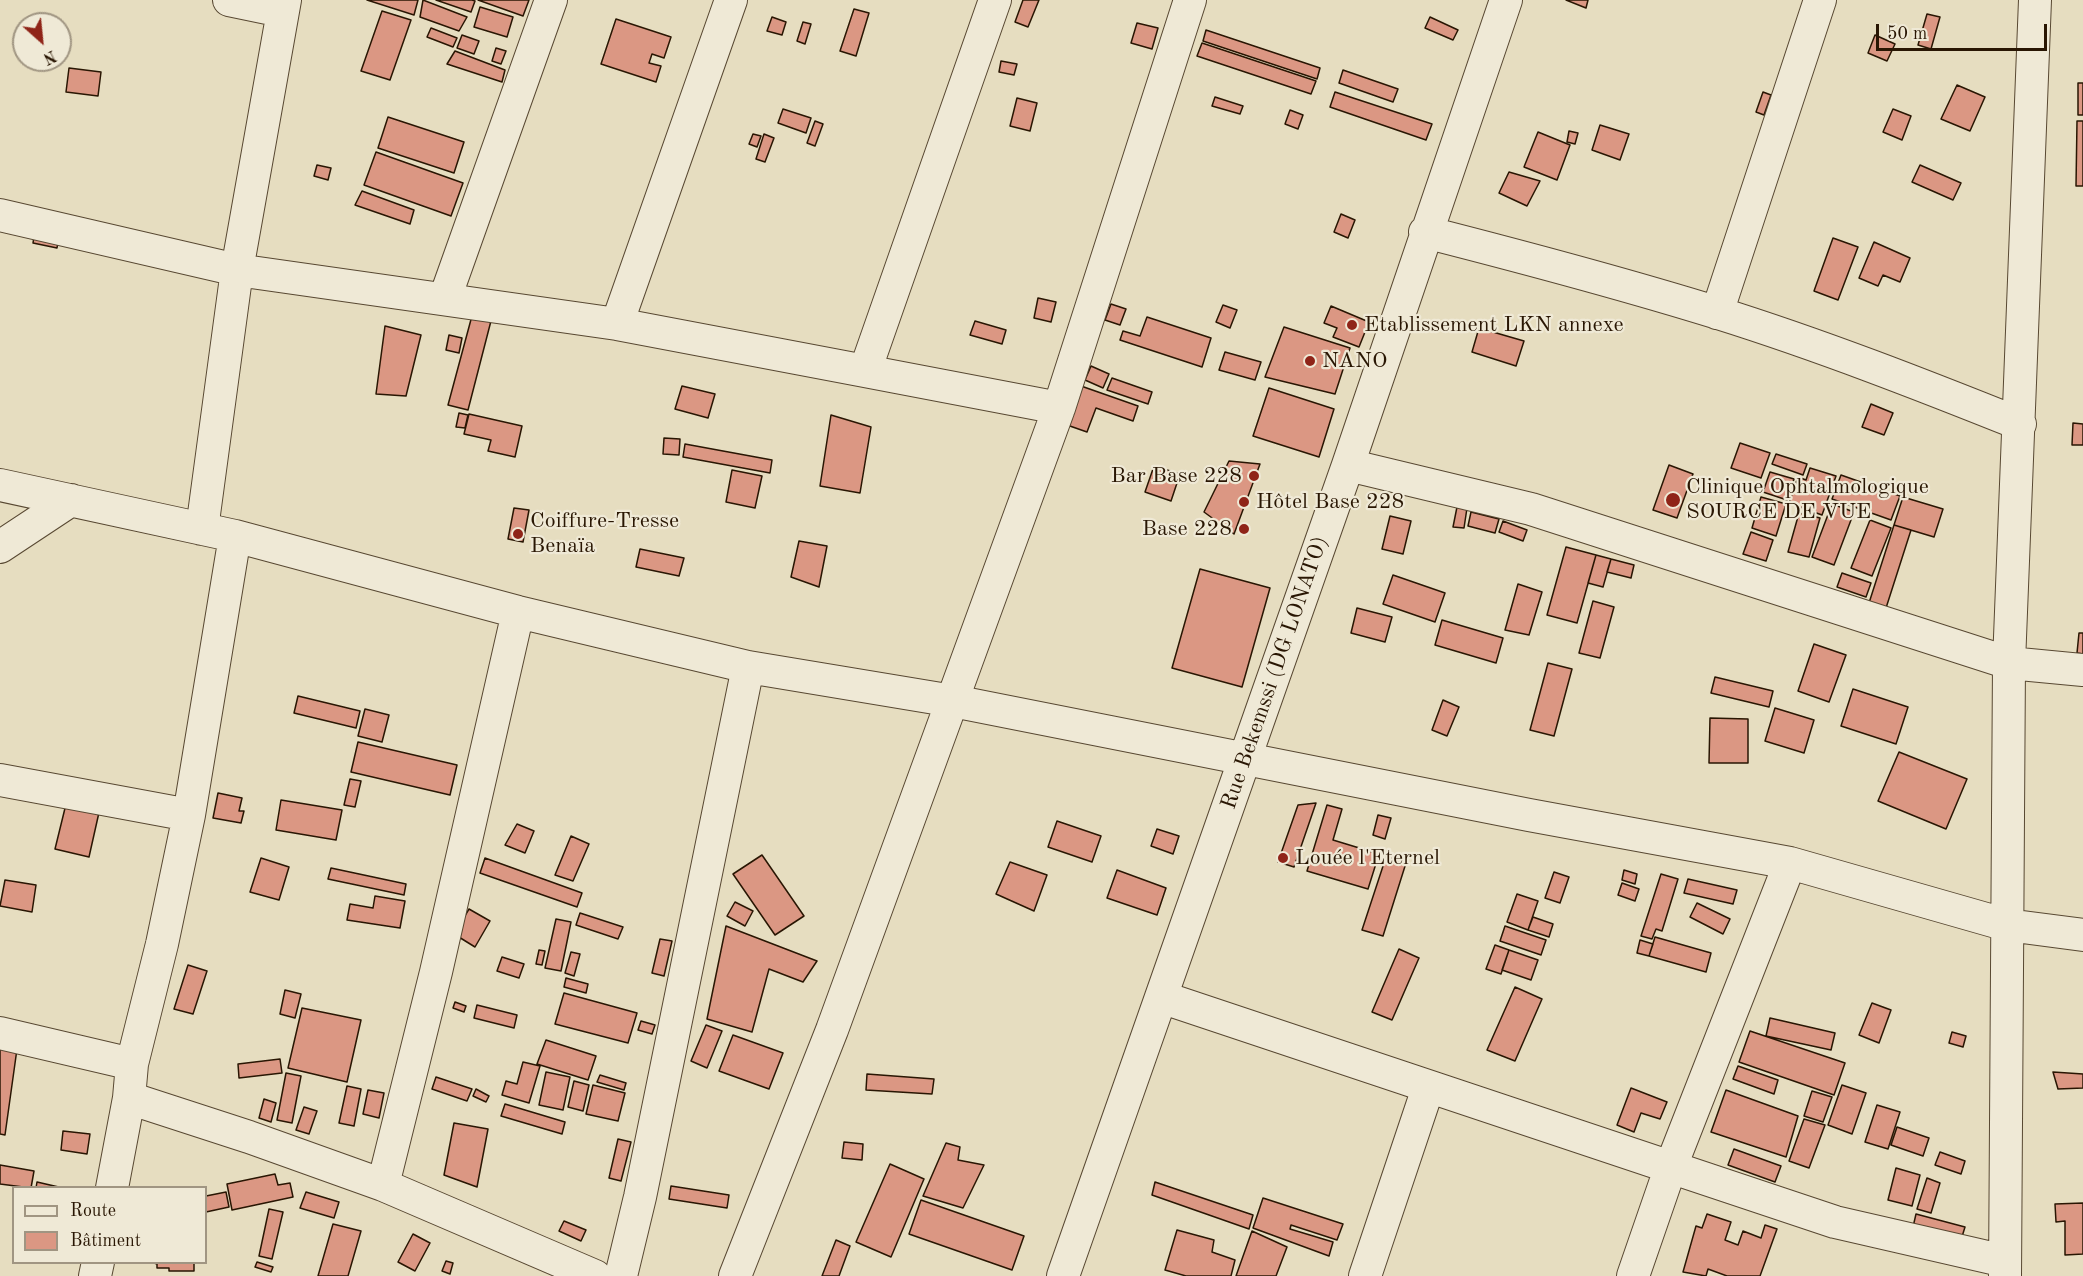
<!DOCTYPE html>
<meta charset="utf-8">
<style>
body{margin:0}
#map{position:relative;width:2083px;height:1276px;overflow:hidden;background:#e6ddc0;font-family:"Old Standard TT",serif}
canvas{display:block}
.legend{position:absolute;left:12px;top:1186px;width:195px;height:78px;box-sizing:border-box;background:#efe9d6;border:2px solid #a09582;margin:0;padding:8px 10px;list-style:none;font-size:18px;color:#291603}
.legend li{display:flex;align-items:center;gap:12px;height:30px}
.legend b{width:30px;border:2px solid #a09582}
.north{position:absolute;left:12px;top:12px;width:60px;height:60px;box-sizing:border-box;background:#efe9d6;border:2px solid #a09582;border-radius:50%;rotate:153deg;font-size:16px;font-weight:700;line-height:24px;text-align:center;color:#291603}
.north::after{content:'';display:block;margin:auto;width:21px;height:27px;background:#8f2418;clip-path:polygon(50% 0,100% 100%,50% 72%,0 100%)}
.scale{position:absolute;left:1876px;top:24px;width:171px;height:27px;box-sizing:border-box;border:3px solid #291603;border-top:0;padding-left:8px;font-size:18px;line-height:21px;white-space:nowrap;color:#291603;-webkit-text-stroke:4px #efe9d6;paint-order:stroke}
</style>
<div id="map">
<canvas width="2083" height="1276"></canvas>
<ul class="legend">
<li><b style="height:8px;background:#efe9d6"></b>Route</li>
<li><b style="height:16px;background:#db9783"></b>Bâtiment</li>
</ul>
<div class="north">N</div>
<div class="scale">50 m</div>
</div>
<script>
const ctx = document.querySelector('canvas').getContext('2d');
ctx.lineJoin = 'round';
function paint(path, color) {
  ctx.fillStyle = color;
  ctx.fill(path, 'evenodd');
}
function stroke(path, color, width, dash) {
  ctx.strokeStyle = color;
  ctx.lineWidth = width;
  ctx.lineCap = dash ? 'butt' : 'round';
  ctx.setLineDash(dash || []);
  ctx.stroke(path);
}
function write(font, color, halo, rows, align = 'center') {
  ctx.font = font + ' "Old Standard TT",serif';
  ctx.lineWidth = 4.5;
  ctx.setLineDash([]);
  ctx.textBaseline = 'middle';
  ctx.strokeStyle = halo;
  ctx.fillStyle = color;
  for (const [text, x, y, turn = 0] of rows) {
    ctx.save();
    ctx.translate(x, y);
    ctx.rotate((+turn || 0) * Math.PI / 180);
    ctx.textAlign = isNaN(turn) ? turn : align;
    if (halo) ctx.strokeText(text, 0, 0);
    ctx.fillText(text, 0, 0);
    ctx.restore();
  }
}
const building = new Path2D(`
 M367 0H418L414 15Z
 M423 0 467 17 459 31 420 17Z
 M436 0H472L475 1 471 12Z
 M478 0H529L523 16Z
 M1023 0H1039L1028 27 1015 22Z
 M1566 0H1588L1586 8Z
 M480 7 513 17 507 37 474 27Z
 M854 9 869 13 856 56 840 51Z
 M382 11 411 20 390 80 361 71Z
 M1927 14 1940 17 1931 49 1918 45Z
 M772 17 786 22 782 35 767 31Z
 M1430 17 1458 30 1453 40 1425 28Z
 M616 19 671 37 664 58 652 54 649 63 661 66 656 82 601 64Z
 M803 22 811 24 805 44 797 41Z
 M1137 23 1158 28 1152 49 1131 43Z
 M431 28 457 38 453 47 427 37Z
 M1206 30 1320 68 1317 79 1203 41Z
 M462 35 479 41 474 54 457 48Z
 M1875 35 1895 44 1887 61 1868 53Z
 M1202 43 1316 81 1311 94 1197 56Z
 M496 48 506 51 501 64 492 61Z
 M455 51 505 70 502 82 447 64Z
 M1001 61 1017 64 1014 75 999 72Z
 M69 68 101 72 98 96 66 92Z
 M1343 70 1398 89 1393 102 1339 83Z
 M2078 83H2083V115H2078Z
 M1957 85 1985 97 1970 131 1941 119Z
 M1335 92 1432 124 1426 140 1330 107Z
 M1763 92 1771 95 1764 115 1756 112Z
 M1215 97 1243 106 1240 114 1212 106Z
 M1017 98 1037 103 1030 131 1010 126Z
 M783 109 811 118 806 133 778 123Z
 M1893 109 1911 116 1902 140 1883 132Z
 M1290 110 1303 115 1298 129 1285 124Z
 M388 117 464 142 454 173 378 148Z
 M815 121 823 124 815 146 807 143Z
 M2077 121H2083V186H2076Z
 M1600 125 1629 134 1620 160 1592 150Z
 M1569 131 1578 133 1575 144 1567 142Z
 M1538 132 1570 145 1557 180 1524 167Z
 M753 134 761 136 757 147 749 144Z
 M764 134 774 138 765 162 756 159Z
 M376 152 463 183 451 216 364 185Z
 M317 165 331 168 328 180 314 176Z
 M1920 165 1961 183 1953 200 1912 182Z
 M1509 172 1540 181 1527 206 1499 193Z
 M362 191 414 210 410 224 355 205Z
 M1341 214 1355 220 1348 238 1334 232Z
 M35 230 59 235 57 248 33 243Z
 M1833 238 1858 247 1838 300 1814 291Z
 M1874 242 1910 258 1900 282 1883 275 1878 286 1859 278Z
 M1038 298 1056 302 1051 322 1034 318Z
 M1111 304 1126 309 1120 325 1105 320Z
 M1223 305 1237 310 1230 328 1216 322Z
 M1331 306 1369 322 1359 347 1333 337 1337 328 1324 323Z
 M473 312 492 317 468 410 448 405Z
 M1147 317 1211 338 1202 367 1120 340 1123 331 1140 336Z
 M975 321 1006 330 1002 344 970 335Z
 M385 326 421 335 406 396 376 394Z
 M1284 327 1350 348 1335 394 1265 377Z
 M1479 328 1524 341 1516 366 1472 352Z
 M449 335 462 338 459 353 446 350Z
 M1225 352 1261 362 1255 380 1219 370Z
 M1091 366 1109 374 1103 388 1085 380Z
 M1112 378 1152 392 1148 404 1107 390Z
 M682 386 715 394 708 418 675 409Z
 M1081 386 1138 406 1133 421 1096 408 1087 432 1067 425Z
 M1269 388 1334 409 1319 457 1253 436Z
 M1871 404 1893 413 1884 435 1862 427Z
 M459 413 468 415 465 428 456 427Z
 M469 414 522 426 515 457 488 451 491 440 464 434Z
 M831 415 871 427 860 493 820 486Z
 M2073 423 2083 424V445H2072Z
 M664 438 680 439 679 455 663 454Z
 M1740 443 1770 453 1761 478 1731 468Z
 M685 444 772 460 770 473 683 457Z
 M1776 454 1807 464 1803 475 1772 464Z
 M1229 461 1260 464 1234 534 1204 512Z
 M1669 465 1693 474 1677 518 1653 510Z
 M1154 466 1180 474 1171 501 1145 492Z
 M1810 468 1836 476 1822 515 1789 503 1798 477 1806 480Z
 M732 470 762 476 755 508 726 502Z
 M1770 472 1794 479 1787 500 1763 492Z
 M1841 475 1900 496 1891 520 1832 499Z
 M1761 497 1786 504 1776 536 1752 528Z
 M1903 497 1943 509 1934 537 1894 525Z
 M1832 504 1854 512 1834 565 1812 557Z
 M1457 507 1467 508 1464 528 1453 527Z
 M514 508 529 510 523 542 508 539Z
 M1471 512 1499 519 1495 533 1468 526Z
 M1799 513 1820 518 1809 557 1788 552Z
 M1390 516 1411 521 1403 554 1382 549Z
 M1870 520 1891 528 1872 576 1851 568Z
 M1503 521 1527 530 1523 541 1499 532Z
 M1894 525 1911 530 1886 608 1869 603Z
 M1751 532 1773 540 1766 561 1743 554Z
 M799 541 827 546 819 587 791 577Z
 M1566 547 1596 555 1577 623 1547 615Z
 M640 549 684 558 679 576 636 567Z
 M1596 555 1611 559 1603 587 1588 583Z
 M1611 559 1634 565 1631 578 1607 572Z
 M1200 569 1270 588 1242 687 1172 668Z
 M1842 573 1871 583 1866 597 1837 587Z
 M1393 575 1445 593 1435 622 1383 604Z
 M1518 584 1542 592 1529 635 1505 630Z
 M1593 601 1614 607 1600 658 1579 653Z
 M1357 608 1392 617 1385 642 1351 633Z
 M1442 620 1503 638 1496 663 1435 645Z
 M2079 633H2083V654L2077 653Z
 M1814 644 1846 655 1829 702 1798 691Z
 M1548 663 1572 669 1554 736 1530 730Z
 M1715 677 1773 691 1769 707 1711 693Z
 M1853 689 1908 707 1896 744 1841 726Z
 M298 696 360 711 356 728 294 713Z
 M1443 700 1459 707 1447 736 1432 730Z
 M1775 708 1814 720 1804 753 1765 741Z
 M365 709 389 715 382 742 358 736Z
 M1710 718 1748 719V763H1709Z
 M358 742 457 765 450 795 351 772Z
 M1899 752 1967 779 1946 829 1878 801Z
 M350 779 361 781 355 807 344 805Z
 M218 793 242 798 239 811H244L241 823 213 818Z
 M67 800 100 808 89 857 55 849Z
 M281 800 342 810 336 840 276 830Z
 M1316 803 1294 867 1278 862 1298 805Z
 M1327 805 1342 809 1333 840 1379 854 1368 889 1307 871Z
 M1378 815 1391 818 1385 839 1373 835Z
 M1057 821 1101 836 1092 862 1048 847Z
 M517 824 534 831 525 853 505 845Z
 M1157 829 1179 836 1173 854 1151 846Z
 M571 836 589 844 573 881 555 875Z
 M762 855 804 916 775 935 733 874Z
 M1386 857 1406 863 1383 936 1362 930Z
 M261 858 289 867 279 900 250 892Z
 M485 858 582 893 577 907 480 873Z
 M1010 862 1047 875 1034 911 996 894Z
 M331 868 406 884 404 895 328 879Z
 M1117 870 1166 888 1157 915 1107 898Z
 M1624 870 1637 874 1635 884 1622 880Z
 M1554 872 1569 877 1560 903 1545 898Z
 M1661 874 1678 879 1662 931 1656 929 1652 939 1641 936Z
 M1688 879 1737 890 1733 904 1684 893Z
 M5 880 36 885 32 912 0 906Z
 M1622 883 1639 889 1635 901 1618 895Z
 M1517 894 1538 901 1528 930 1507 922Z
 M375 896 405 901 400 928 347 920 350 904 373 908Z
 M735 902 753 911 745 926 727 916Z
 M1697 903 1730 919 1723 934 1690 917Z
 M469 909 490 921 475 947 454 934Z
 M580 913 623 927 618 939 576 925Z
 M1533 917 1553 924 1549 937 1528 930Z
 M556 919 571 922 561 971 545 968Z
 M726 926 817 961 803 982 769 969 752 1032 707 1019Z
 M1505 926 1546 940 1541 955 1500 941Z
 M1655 937 1711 953 1706 972 1649 956Z
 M660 939 672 941 664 976 652 973Z
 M1640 940 1653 944 1649 956 1637 953Z
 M1495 945 1509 950 1501 974 1486 969Z
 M1399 949 1419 958 1392 1020 1372 1012Z
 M539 950 545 951 542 965 536 964Z
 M1509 950 1538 960 1531 980 1502 970Z
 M571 952 580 954 574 976 565 973Z
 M502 957 524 964 519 978 497 971Z
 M188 965 207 971 193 1014 174 1009Z
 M566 978 588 984 586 993 564 987Z
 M1515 987 1542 999 1515 1061 1487 1050Z
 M285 990 301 994 295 1018 280 1014Z
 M564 993 637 1013 628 1043 555 1024Z
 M455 1002 466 1006 464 1012 453 1008Z
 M1872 1003 1891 1010 1879 1043 1859 1035Z
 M477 1005 517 1015 514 1028 474 1018Z
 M302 1008 361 1020 347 1082 288 1068Z
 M1770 1018 1835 1033 1831 1050 1766 1036Z
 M641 1021 655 1025 652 1034 638 1030Z
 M706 1025 722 1031 707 1068 691 1061Z
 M1750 1031 1845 1063 1834 1095 1739 1062Z
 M1952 1032 1966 1036 1963 1047 1949 1043Z
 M733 1035 783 1053 769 1089 719 1071Z
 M546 1040 596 1056 588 1080 537 1064Z
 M0 1046 17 1049 5 1135 0 1134Z
 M280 1059 282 1073 239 1078 238 1064Z
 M523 1062 540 1066 529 1103 502 1095 506 1081 517 1084Z
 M1738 1066 1778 1080 1774 1094 1733 1079Z
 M546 1072 570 1077 563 1110 539 1105Z
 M2053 1072 2083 1074V1088L2058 1089Z
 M286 1073 301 1076 292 1123 277 1120Z
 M867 1074 934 1079 932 1094 866 1090Z
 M600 1075 626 1083 624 1090 597 1082Z
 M436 1077 472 1089 467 1101 432 1089Z
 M574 1081 589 1085 583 1111 568 1107Z
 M593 1085 625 1093 618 1121 586 1114Z
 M1842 1085 1866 1093 1852 1134 1828 1125Z
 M347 1086 361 1089 354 1126 339 1123Z
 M1631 1088 1667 1102 1660 1119 1641 1113 1634 1132 1617 1125Z
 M476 1089 489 1096 486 1102 473 1096Z
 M368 1090 384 1093 379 1118 363 1114Z
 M1726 1090 1798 1116 1786 1157 1711 1132Z
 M1812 1091 1832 1097 1823 1122 1804 1116Z
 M264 1099 276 1103 271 1122 259 1118Z
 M505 1104 565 1122 562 1134 501 1116Z
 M1877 1105 1900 1112 1888 1149 1865 1142Z
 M304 1107 317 1111 309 1134 296 1130Z
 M1804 1119 1825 1125 1809 1168 1789 1161Z
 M454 1123 488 1129 477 1187 444 1175Z
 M1897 1127 1929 1138 1923 1156 1891 1145Z
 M63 1131 90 1134 87 1154 61 1150Z
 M618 1139 631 1142 621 1181 609 1178Z
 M844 1142 863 1144 862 1160 842 1158Z
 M946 1143 960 1147 958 1160 984 1165 963 1208 923 1196Z
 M1734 1149 1781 1166 1775 1182 1728 1165Z
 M1940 1152 1965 1161 1961 1174 1935 1165Z
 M890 1164 924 1179 891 1257 856 1242Z
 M0 1165 34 1171 31 1188 0 1184Z
 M1896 1168 1920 1175 1912 1206 1888 1200Z
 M275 1174 278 1185 290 1183 293 1197 232 1210 227 1184Z
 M1927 1178 1940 1183 1931 1213 1917 1209Z
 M37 1182 63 1188H36Z
 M1155 1182 1253 1215 1249 1229 1152 1195Z
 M671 1186 729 1195 727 1208 669 1199Z
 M226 1192 229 1207 206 1212V1196Z
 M306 1192 339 1202 334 1218 300 1208Z
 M1263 1198 1343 1224 1337 1240 1291 1225 1290 1229 1333 1242 1329 1256 1253 1228Z
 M921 1200 1024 1236 1012 1270 909 1234Z
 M2083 1203V1254L2065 1255V1221L2056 1222 2055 1204Z
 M269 1209 283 1212 272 1259 259 1256Z
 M1707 1214 1731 1222 1725 1240 1738 1245 1743 1231 1761 1238 1765 1225 1777 1229 1760 1276H1727L1708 1269 1706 1276 1683 1272 1696 1226 1702 1228Z
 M1916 1214 1965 1227 1961 1240 1913 1227Z
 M564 1221 586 1230 581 1241 559 1231Z
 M333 1224 361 1231 348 1276H318Z
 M1177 1230 1214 1240 1212 1252 1235 1260 1231 1276H1186L1165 1270Z
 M1252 1231 1287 1247 1276 1276H1236Z
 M413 1234 430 1243 415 1271 398 1262Z
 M836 1240 850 1246 839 1276H822Z
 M446 1261 453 1263 450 1274 442 1271Z
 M151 1262H194V1271H169V1268H157V1264Z
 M257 1262 273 1267 271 1272 255 1267Z`);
const minor = new Path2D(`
 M229 0 282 11
 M0 215 237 270 617 324 865 371 995 0
 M1425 232C1523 257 1621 283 1718 313 1820 345 1920 384 2020 424
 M445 298 551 0
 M1717 313 1820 0
 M617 324 731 0
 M865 371 1059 408
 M1348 465 1531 509 2009 663 2083 670
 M0 485 235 536 518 612 748 667 953 701 1529 815 1790 863 2007 925 2083 935
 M202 529 237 270 285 0
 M0 547 71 500
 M0 780 189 815
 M1161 997 1835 1222 2005 1261
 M0 1033 132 1064
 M129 1098 249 1137 383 1185 595 1276
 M383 1185 436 972 518 612
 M112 1188 129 1098 132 1064 162 944 189 815 235 536
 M95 1276 98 1262
 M621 1276 640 1197 748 667
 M735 1276 832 1030 1059 408 1190 0
 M1063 1276 1348 465 1506 0
 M1365 1276 1428 1088
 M1633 1276 1670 1169 1790 863
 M2005 1276 2009 663 2035 0`);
const markers = [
 [1352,325,6,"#8f2418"],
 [1310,361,6,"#8f2418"],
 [1254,476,6,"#8f2418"],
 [1673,500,8,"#8f2418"],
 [1244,502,6,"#8f2418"],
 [1244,529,6,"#8f2418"],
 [518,534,6,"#8f2418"],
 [1283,858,6,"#8f2418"]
];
const poiNames = [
 ["Etablissement LKN annexe",1364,325],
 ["NANO",1322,361],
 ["Bar Base 228",1242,476,"right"],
 ["Clinique Ophtalmologique",1686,487],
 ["SOURCE DE VUE",1686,512],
 ["Hôtel Base 228",1256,502],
 ["Coiffure-Tresse",530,521],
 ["Benaïa",530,546],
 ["Base 228",1232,529,"right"],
 ["Louée l'Eternel",1295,858]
];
const streetNames = [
 ["Rue Bekemssi (DG LONATO)",1275,673,-71]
];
paint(building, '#db9783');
stroke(building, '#291603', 1.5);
stroke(minor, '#584832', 34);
stroke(minor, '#efe9d6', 32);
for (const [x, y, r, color] of markers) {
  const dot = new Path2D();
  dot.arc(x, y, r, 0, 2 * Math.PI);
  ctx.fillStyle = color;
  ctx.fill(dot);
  stroke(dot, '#efe9d6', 2);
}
write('22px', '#291603', '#efe9d6', poiNames, 'left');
write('22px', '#291603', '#efe9d6', streetNames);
</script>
